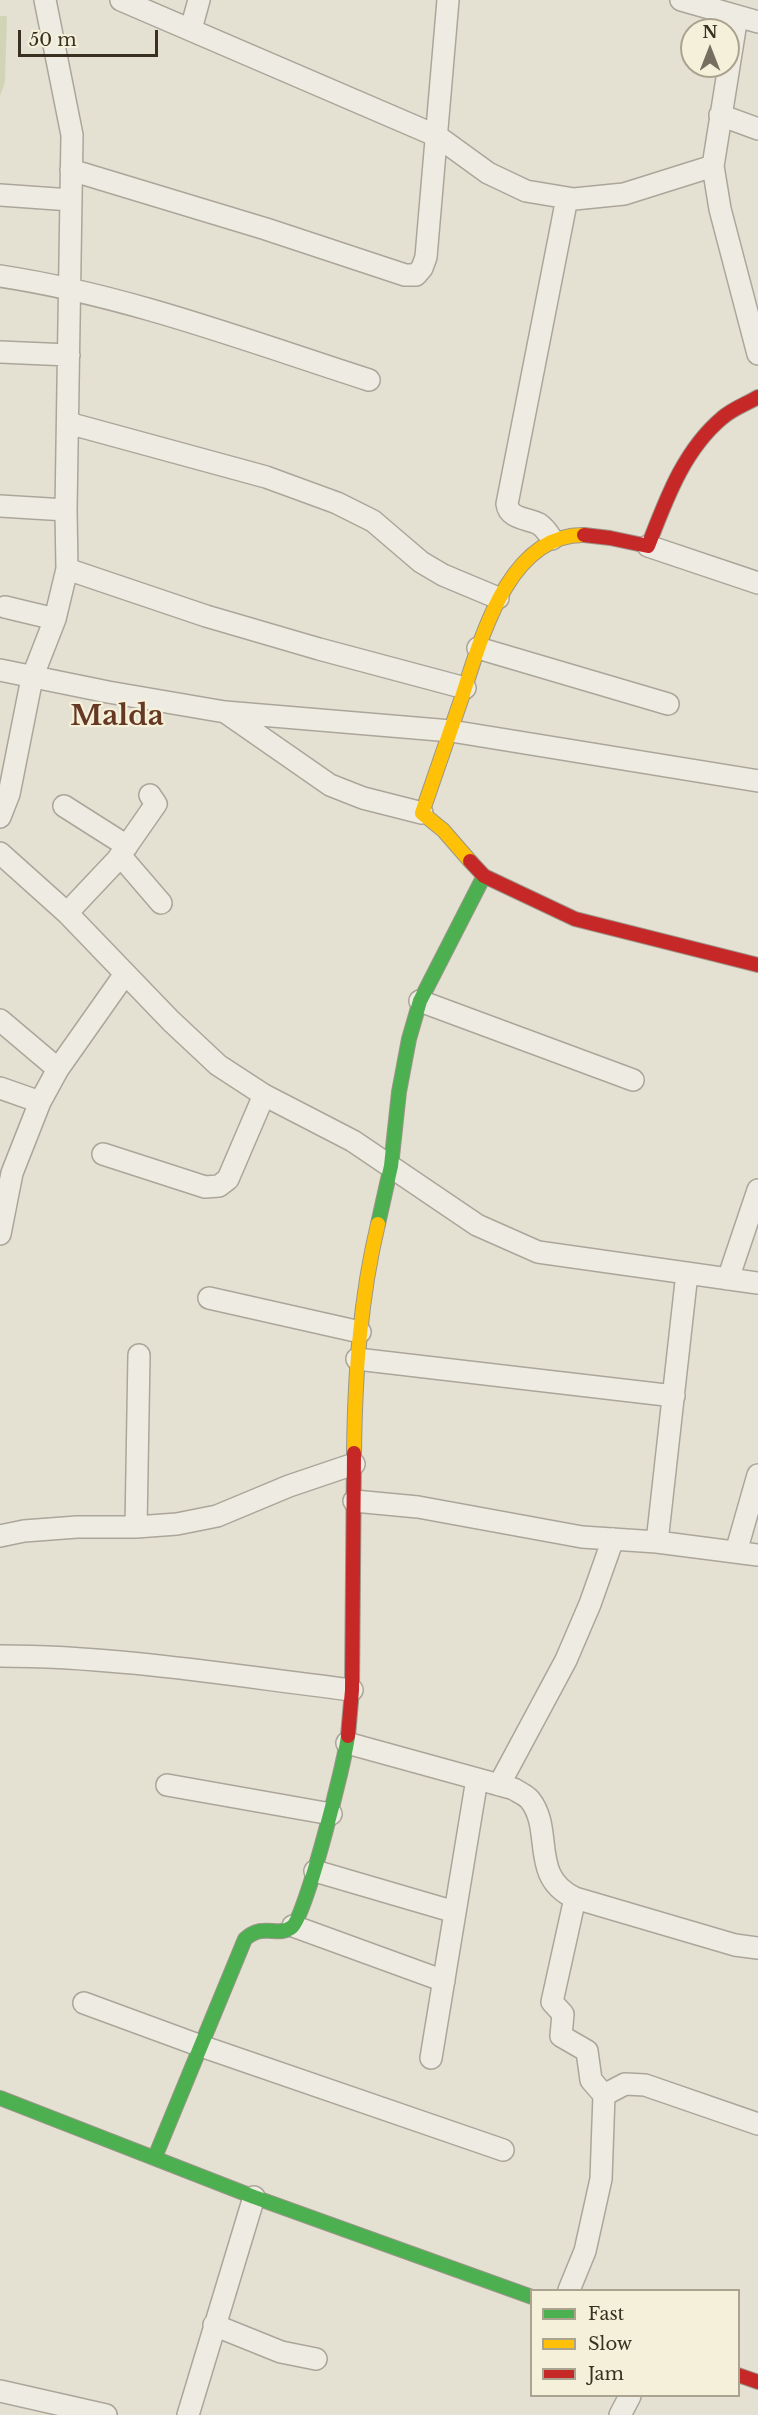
<!DOCTYPE html>
<style>
body{margin:0}
#map{position:relative;width:758px;height:2415px;overflow:hidden;background:#e5e1d2;font-family:"Libre Baskerville",serif}
canvas{display:block}
.legend{position:absolute;left:530px;top:2289px;width:210px;height:108px;box-sizing:border-box;background:#f5f0d9;border:2px solid #aaa38f;margin:0;padding:8px 10px;list-style:none;font-size:18px;color:#3a3021}
.legend li{display:flex;align-items:center;gap:12px;height:30px}
.legend b{width:30px;border:2px solid #aaa38f}
.north{position:absolute;left:680px;top:18px;width:60px;height:60px;box-sizing:border-box;background:#f5f0d9;border:2px solid #aaa38f;border-radius:50%;rotate:0deg;font-size:16px;font-weight:700;line-height:24px;text-align:center;color:#3a3021}
.north::after{content:'';display:block;margin:auto;width:21px;height:27px;background:#766e5f;clip-path:polygon(50% 0,100% 100%,50% 72%,0 100%)}
.scale{position:absolute;left:18px;top:30px;width:140px;height:27px;box-sizing:border-box;border:3px solid #3a3021;border-top:0;padding-left:8px;font-size:18px;line-height:21px;white-space:nowrap;color:#3a3021;-webkit-text-stroke:4px #f5f0d9;paint-order:stroke}
</style>
<div id="map">
<canvas width="758" height="2415"></canvas>
<ul class="legend">
<li><b style="height:8px;background:#4caf50"></b>Fast</li>
<li><b style="height:8px;background:#ffc107"></b>Slow</li>
<li><b style="height:8px;background:#c62828"></b>Jam</li>
</ul>
<div class="north">N</div>
<div class="scale">50 m</div>
</div>
<script>
const ctx = document.querySelector('canvas').getContext('2d');
ctx.lineJoin = 'round';
function paint(path, color) {
  ctx.fillStyle = color;
  ctx.fill(path, 'evenodd');
}
function stroke(path, color, width, dash) {
  ctx.strokeStyle = color;
  ctx.lineWidth = width;
  ctx.lineCap = dash ? 'butt' : 'round';
  ctx.setLineDash(dash || []);
  ctx.stroke(path);
}
function write(font, color, halo, rows, align = 'center') {
  ctx.font = font + ' "Libre Baskerville",serif';
  ctx.lineWidth = 4.5;
  ctx.setLineDash([]);
  ctx.textBaseline = 'middle';
  ctx.strokeStyle = halo;
  ctx.fillStyle = color;
  for (const [text, x, y, turn = 0] of rows) {
    ctx.save();
    ctx.translate(x, y);
    ctx.rotate((+turn || 0) * Math.PI / 180);
    ctx.textAlign = isNaN(turn) ? turn : align;
    if (halo) ctx.strokeText(text, 0, 0);
    ctx.fillText(text, 0, 0);
    ctx.restore();
  }
}
const green = new Path2D(`
 M0 16H7L5 82 0 96Z`);
const street = new Path2D(`
 M121 0 437 136 488 173 526 191 574 199 624 194 713 166 720 209 758 354
 M681 0 758 22
 M191 29 199 0
 M720 115 758 129
 M713 166 737 16
 M71 170 266 229 405 275H416L422 268 426 257 448 0
 M0 195 71 200
 M0 276C126 295 248 341 369 380
 M0 352 69 355
 M68 423 266 477 337 503 373 521 421 562 443 575 498 598
 M0 506 66 510 72 135 45 0
 M552 539C548 533 545 528 539 524 527 518 509 519 507 504L567 198
 M648 546 758 583
 M67 569 206 616 319 649 465 688
 M5 607 55 619
 M478 648 668 704
 M0 670 108 692 225 712 451 731 758 781
 M225 712 330 785 363 798 422 813
 M64 806 127 846
 M0 817 9 794 32 678 55 619 67 569 66 510
 M0 853 67 913 171 1021 218 1065 264 1095 353 1141 477 1225 538 1252 758 1283
 M117 860 156 804 150 795
 M67 913 117 860H124L161 903
 M420 1001 633 1080
 M0 1020 58 1069
 M0 1088 40 1102 58 1069 125 974
 M103 1154 205 1187 219 1186 228 1179 264 1095
 M0 1234 12 1173 40 1102
 M728 1279 758 1190
 M209 1298 360 1332
 M357 1359 674 1396
 M354 1501 418 1507 582 1537 657 1542 758 1555
 M136 1527 139 1355
 M0 1536 24 1531 77 1527H136L177 1524 217 1516 289 1486 354 1464
 M657 1542 687 1273
 M736 1552 758 1475
 M0 1656C118 1656 235 1676 352 1690
 M347 1743 514 1789C518 1792 526 1795 530 1800 554 1830 529 1877 575 1898L735 1945 758 1948
 M167 1785 331 1814
 M499 1785 566 1660 590 1604 613 1539
 M315 1871 455 1912
 M575 1898 552 2002 563 2014 561 2036 587 2051 591 2080 604 2095
 M293 1926 444 1981
 M84 2003 201 2046 503 2150
 M431 2058 477 1779
 M569 2290 585 2251 601 2179 604 2095 625 2084 645 2085 758 2124
 M214 2325 281 2352 316 2359
 M0 2391 106 2415
 M188 2415 254 2197
 M620 2415 630 2396`);
const fast = new Path2D(`
 M378 1224 391 1166 399 1092 409 1039 420 1001 484 876
 M0 2098 254 2197 532 2297
 M155 2157 245 1939C265 1922 277 1938 292 1927 306 1916 345 1761 348 1736`);
const slow = new Path2D(`
 M470 861 443 830 422 813C435 775 448 738 461 700 480 643 507 534 584 535
 M354 1453C355 1375 360 1299 378 1224`);
const jam = new Path2D(`
 M584 535 610 538 648 546C666 500 683 451 722 418 732 409 746 404 758 397
 M470 861 484 876 575 919 758 965
 M348 1736 352 1690 354 1453
 M738 2375 758 2382`);
const townNames = [
 ["Malda",117,717]
];
paint(green, '#d1d5b5');
stroke(street, '#aba69a', 24);
stroke(fast, '#9b968a', 16);
stroke(slow, '#9b968a', 16);
stroke(jam, '#9b968a', 16);
stroke(street, '#eeebe3', 21);
stroke(fast, '#4caf50', 14);
stroke(slow, '#ffc107', 14);
stroke(jam, '#c62828', 14);
write('bold 28px', '#653823', '#f5f0d9', townNames);
</script>
